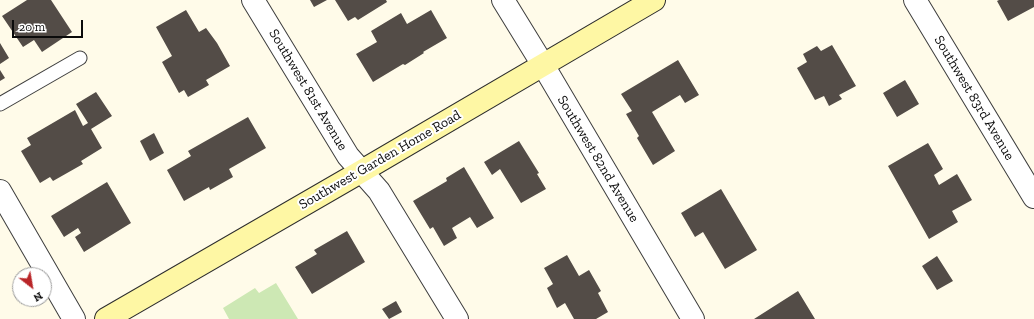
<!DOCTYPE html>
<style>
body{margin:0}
#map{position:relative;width:1034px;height:319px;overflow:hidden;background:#fffbe9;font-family:"Zilla Slab",serif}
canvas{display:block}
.north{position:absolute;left:12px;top:267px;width:40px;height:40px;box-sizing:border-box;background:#fff;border:1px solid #9d9d9d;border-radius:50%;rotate:149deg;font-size:11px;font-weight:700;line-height:16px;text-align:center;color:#0b0b0b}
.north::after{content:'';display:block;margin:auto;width:14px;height:18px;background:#b92528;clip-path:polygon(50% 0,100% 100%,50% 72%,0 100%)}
.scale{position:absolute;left:12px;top:20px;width:71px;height:18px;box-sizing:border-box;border:2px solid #0b0b0b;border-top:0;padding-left:5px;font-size:12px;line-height:14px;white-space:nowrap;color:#0b0b0b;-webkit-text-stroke:3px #fff;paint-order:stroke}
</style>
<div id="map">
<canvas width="1034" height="319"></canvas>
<div class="north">N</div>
<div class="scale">20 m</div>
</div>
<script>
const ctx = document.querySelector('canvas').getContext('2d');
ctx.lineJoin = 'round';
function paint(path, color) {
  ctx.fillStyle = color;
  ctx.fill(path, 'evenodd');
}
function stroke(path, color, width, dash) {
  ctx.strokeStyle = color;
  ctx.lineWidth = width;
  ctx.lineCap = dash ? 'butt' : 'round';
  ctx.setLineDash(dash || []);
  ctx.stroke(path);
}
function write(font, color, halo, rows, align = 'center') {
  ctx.font = font + ' "Zilla Slab",serif';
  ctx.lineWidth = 4;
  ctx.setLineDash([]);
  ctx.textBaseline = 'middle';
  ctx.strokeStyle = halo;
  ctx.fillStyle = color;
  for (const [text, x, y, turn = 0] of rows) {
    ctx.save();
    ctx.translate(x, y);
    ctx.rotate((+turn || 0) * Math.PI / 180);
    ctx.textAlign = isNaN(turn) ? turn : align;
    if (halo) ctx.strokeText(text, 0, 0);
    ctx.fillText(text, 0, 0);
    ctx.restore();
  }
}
const green = new Path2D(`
 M276 283 298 319H229L223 308 255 288 259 293Z`);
const building = new Path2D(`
 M27 0H51L72 32 42 52 34 40 23 47 2 16Z
 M310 0H327L314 7Z
 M335 0H386L387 2 358 20 355 17 348 21Z
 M999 0H1034V7L1008 21 997 1Z
 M186 10 199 32 206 28 217 43 230 66 206 80 209 85 188 97 184 90 179 93 162 62 172 56 156 27Z
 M431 10 447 38 423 52 424 53 405 65 403 64 373 82 356 54 377 42 371 31 401 13 407 24Z
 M0 43 9 58 0 64Z
 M832 45 856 86 839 95 842 99 829 106 824 96 815 100 797 68 807 62 803 54 817 46 821 51Z
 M678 60 699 95 685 103 680 95 652 112 675 151 653 165 637 138 639 136 626 114 632 111 621 94Z
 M0 70 5 78 0 81Z
 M905 80 919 104 897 117 883 93Z
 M96 92 112 116 91 129 102 148 81 161 83 164 53 181 50 177 40 183 21 151 31 145 27 138 75 110 83 126 88 123 76 104Z
 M248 117 266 148 229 169 233 177 210 190 209 187 184 201 167 170 191 156 188 151Z
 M154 133 164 153 150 161 140 141Z
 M519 141 539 173 537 174 546 189 521 203 500 169 492 175 484 162Z
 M928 143 943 169 934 175 939 185 957 174 972 200 952 211 958 222 929 239 888 166Z
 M464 167 494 218 477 228 470 217 452 228 457 238 444 246 433 227 430 229 413 201 447 181 446 178Z
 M107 182 131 223 84 252 75 237 81 233 78 228 64 237 51 216Z
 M721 189 757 250 725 269 703 232 695 237 681 213Z
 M347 231 365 262 312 294 295 267 317 254 314 250Z
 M567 255 579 276 589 270 601 291 598 293 608 312 596 319H574L565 303 557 308 547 288 553 284 544 268Z
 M937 256 953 281 937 290 922 266Z
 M798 291 815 319H754Z
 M396 301 402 312 389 319 382 309Z`);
const lane = new Path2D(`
 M0 104 80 58`);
const street = new Path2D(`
 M253 0 348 156 379 191 457 319
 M503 0 543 65 693 319
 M915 0 1034 197
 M0 191 74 319`);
const secondary = new Path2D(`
 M106 319 362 171 654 0`);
const streetNames = [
 ["Southwest 81st Avenue",308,90,59],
 ["Southwest 83rd Avenue",974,98,59],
 ["Southwest 82nd Avenue",598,159,59],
 ["Southwest Garden Home Road",380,160,-30]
];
paint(green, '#cde8b4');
paint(building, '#534c47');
stroke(lane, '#3e3e3e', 15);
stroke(street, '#3e3e3e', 24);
stroke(secondary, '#2d2d2d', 24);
stroke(lane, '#fff', 13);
stroke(street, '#fff', 22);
stroke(secondary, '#fef7a4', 22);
write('14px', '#0b0b0b', '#fff', streetNames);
</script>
